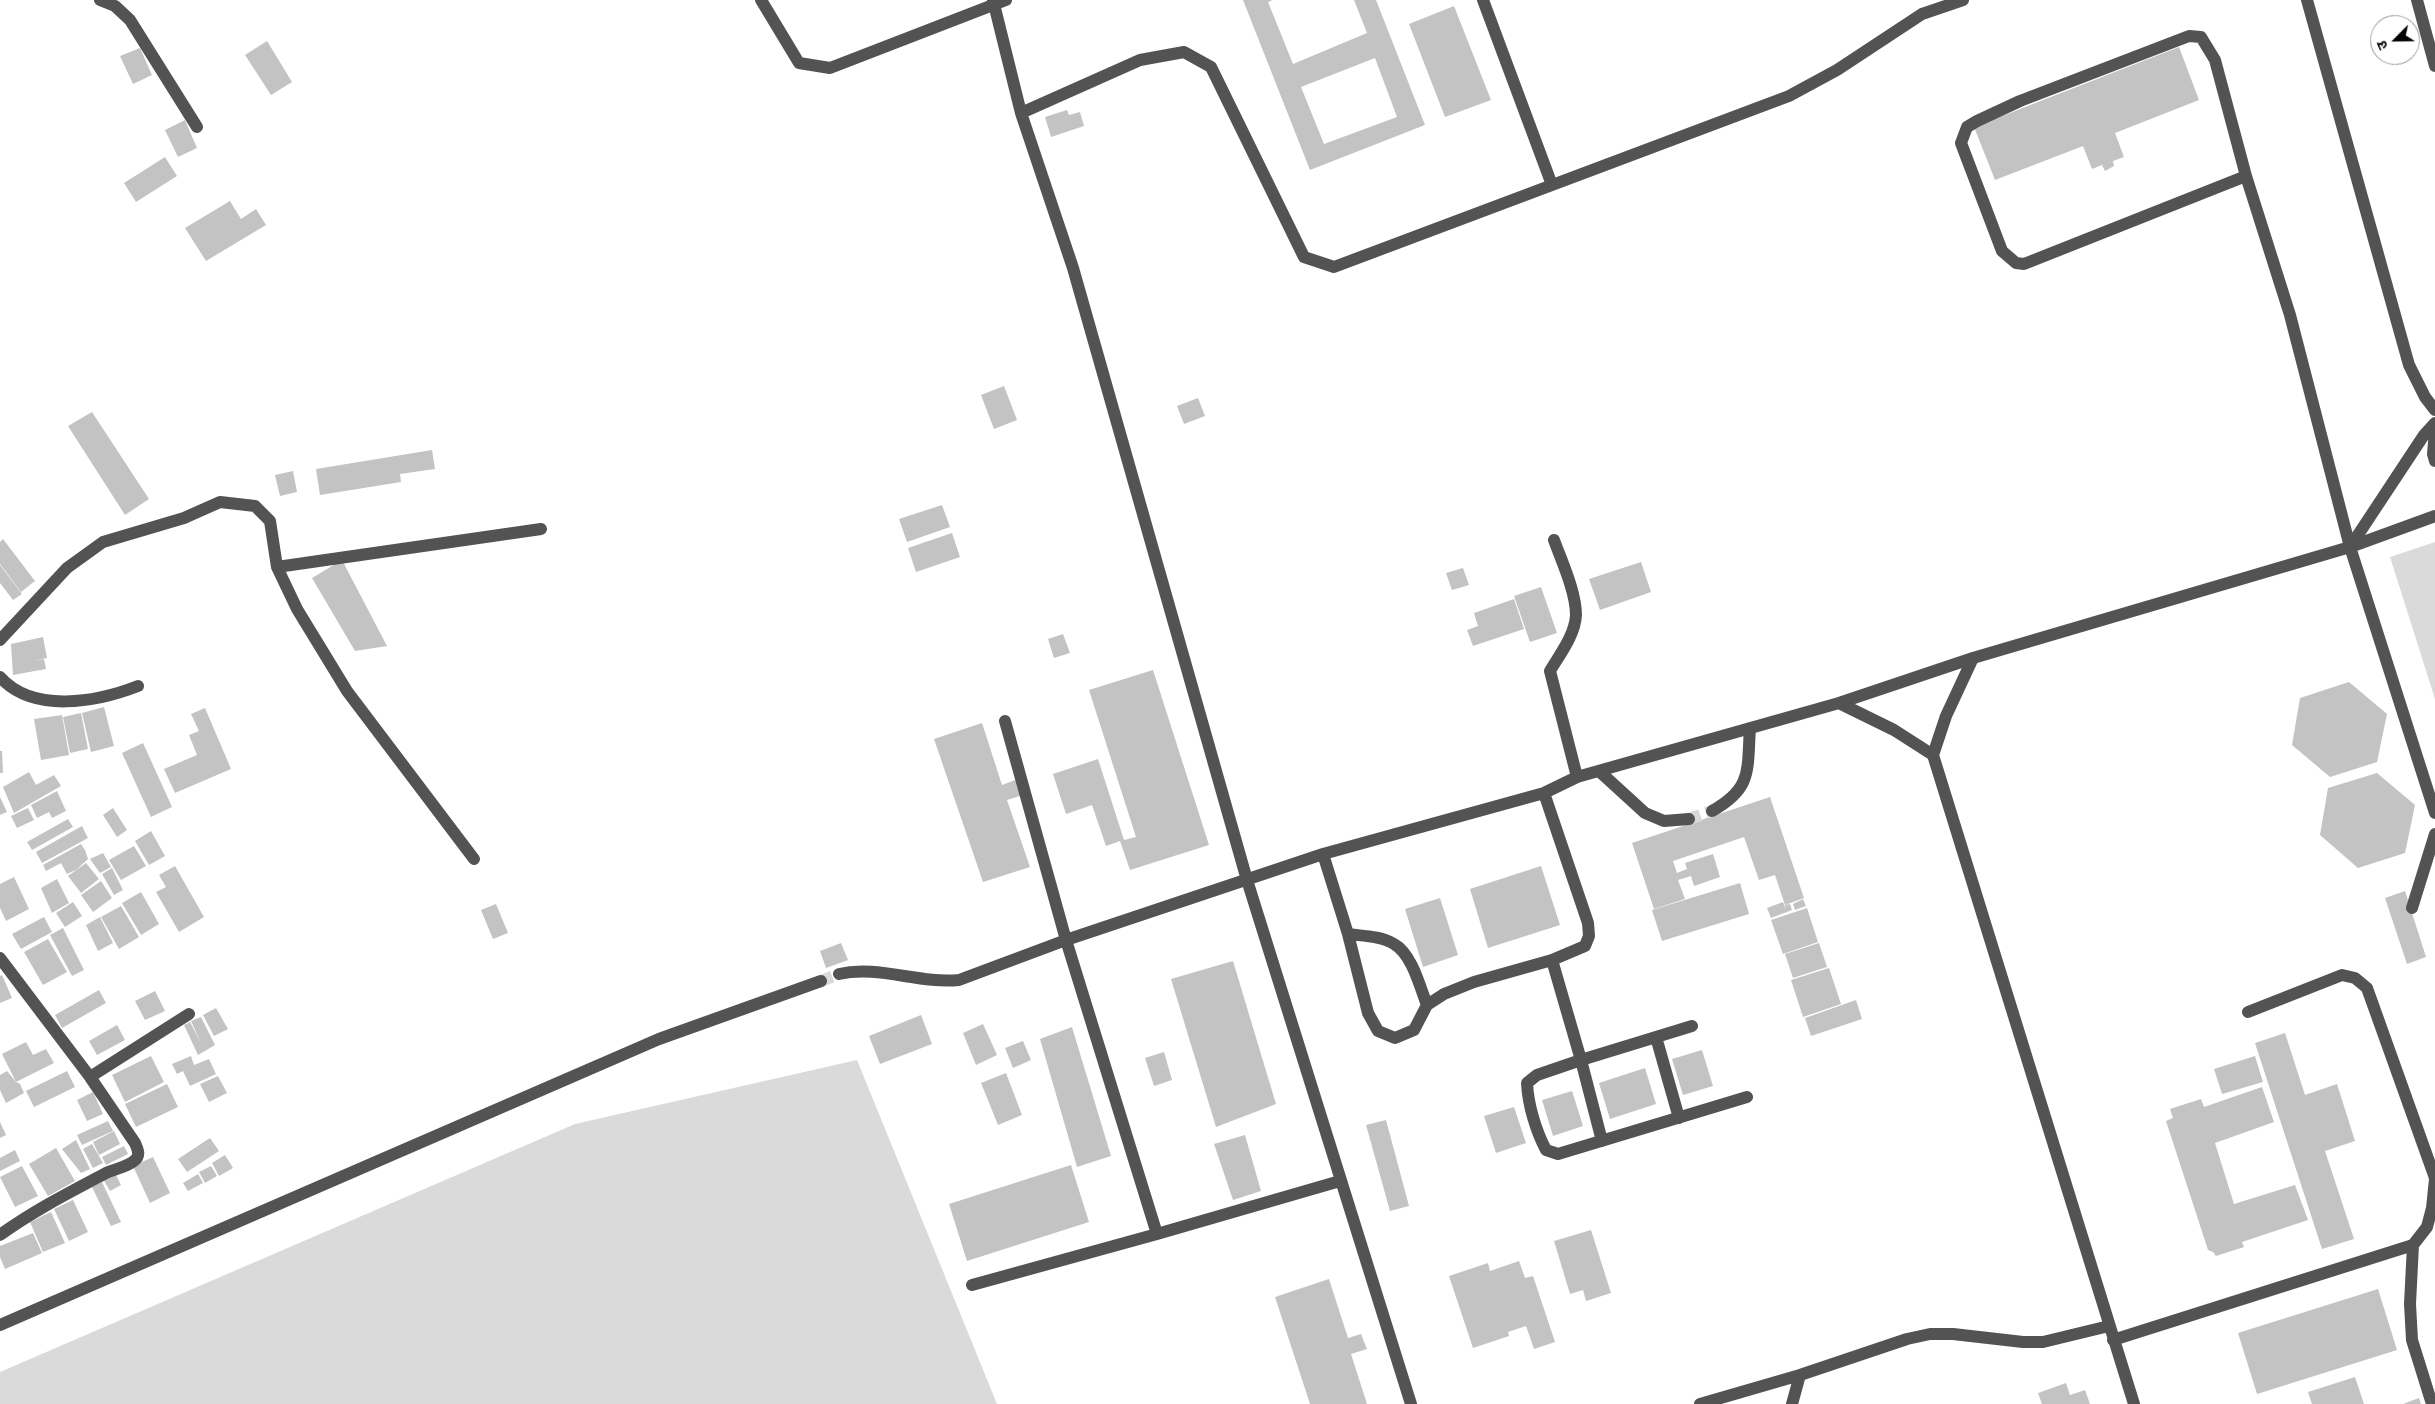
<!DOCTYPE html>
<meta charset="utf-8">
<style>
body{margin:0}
#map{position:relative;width:2435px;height:1404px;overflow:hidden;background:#fff;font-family:Ubuntu,"Noto Sans Devanagari",sans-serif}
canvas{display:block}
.north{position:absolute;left:2370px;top:15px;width:50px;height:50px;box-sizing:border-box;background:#fff;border:1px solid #999;border-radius:50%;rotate:247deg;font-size:14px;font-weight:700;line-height:20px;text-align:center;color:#000}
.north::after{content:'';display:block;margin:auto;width:18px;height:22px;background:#000;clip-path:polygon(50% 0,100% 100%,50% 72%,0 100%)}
</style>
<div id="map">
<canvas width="2435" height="1404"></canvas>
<div class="north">उ</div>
</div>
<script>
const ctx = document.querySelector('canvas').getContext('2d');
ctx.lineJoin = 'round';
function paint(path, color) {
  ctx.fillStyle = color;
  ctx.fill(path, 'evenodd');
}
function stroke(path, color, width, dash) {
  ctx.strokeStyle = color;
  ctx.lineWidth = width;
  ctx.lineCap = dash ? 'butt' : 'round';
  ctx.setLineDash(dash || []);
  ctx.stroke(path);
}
const green = new Path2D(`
 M2435 542V699L2390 557Z
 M857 1060 997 1404H0V1372L575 1124Z`);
const building = new Path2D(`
 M1243 0H1273L1268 2 1293 64 1367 33 1354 0H1376L1425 125 1310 170ZM1375 58 1397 117 1324 144 1301 87Z
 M1454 6 1491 100 1445 117 1409 24Z
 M267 41 292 82 271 95 245 55Z
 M2179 47 2199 100 2115 133 2124 157 2113 161 2114 166 2105 171 2102 165 2092 169 2083 146 1995 180 1974 127Z
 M140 48 152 75 133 84 120 56Z
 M1067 110 1069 115 1080 112 1084 126 1051 137 1045 117Z
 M185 120 197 148 178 157 165 130Z
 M165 157 177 176 136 202 124 183Z
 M230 201 241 219 256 209 266 225 206 261 185 228Z
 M1004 386 1017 420 994 429 981 395Z
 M1198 398 1205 416 1184 424 1177 406Z
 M92 412 149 499 125 515 68 426Z
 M432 450 435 469 400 474 401 482 320 495 316 469Z
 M293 471 297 492 280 496 275 475Z
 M942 505 950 527 907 542 899 519Z
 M952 533 960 557 916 572 908 548Z
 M3 539 35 581 21 592 0 564V542Z
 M342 560 387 646 355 651 312 578Z
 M1641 562 1651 592 1600 610 1589 579Z
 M0 565 22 594 13 600 0 583Z
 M1463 568 1469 585 1452 590 1446 573Z
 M1541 587 1557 633 1530 642 1514 596Z
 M1514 599 1524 629 1473 646 1467 630 1478 626 1474 613Z
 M1063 634 1070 653 1054 658 1048 639Z
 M43 637 47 658 32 661 44 659 46 669 13 675 11 644Z
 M1153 670 1209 845 1130 870 1120 841 1106 846 1092 805 1066 814 1053 774 1098 759 1124 840 1136 837 1089 690Z
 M2349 682 2387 714 2377 762 2330 777 2292 745 2300 698Z
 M104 707 114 746 91 752 82 713Z
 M205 708 231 769 175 793 164 769 197 755 189 735 199 731 191 714Z
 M81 713 88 749 70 753 63 717Z
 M62 715 69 755 41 760 34 719Z
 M982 723 1002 785 1018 779 1023 795 1007 800 1030 867 983 882 934 739Z
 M143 743 172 807 151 817 122 753Z
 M0 751H2L3 773H0Z
 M29 772 36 785 54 775 61 786 14 813 3 787Z
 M2377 773 2415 805 2405 853 2358 868 2320 835 2328 788Z
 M57 791 66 811 52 818 49 812 37 818 31 805Z
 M0 797 7 812 0 815Z
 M1770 797 1804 898 1785 905 1775 875 1759 880 1744 837 1673 861 1677 873 1687 869 1685 863 1713 854 1720 877 1694 886 1691 876 1678 880 1685 899 1654 909 1632 843Z
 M28 808 34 820 17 828 11 816Z
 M113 808 127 830 117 837 103 815Z
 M68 819 73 827 32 850 27 842Z
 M82 826 88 838 42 863 36 852Z
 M151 831 165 856 149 865 135 841Z
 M81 844 85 850 70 859 85 850 88 859 76 870 67 874 61 863 46 871 43 865Z
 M134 846 146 866 121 880 109 860Z
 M103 853 111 867 100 873 90 859Z
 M86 863 99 879 81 893 68 876Z
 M175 866 204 917 179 932 156 892 166 887 159 875Z
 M1541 866 1560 925 1488 948 1470 889Z
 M112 868 123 890 114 895 102 874Z
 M14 877 29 909 6 921 0 908V884Z
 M57 879 69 903 52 913 41 888Z
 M101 881 112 898 93 912 81 895Z
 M1740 883 1749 914 1662 941 1652 910Z
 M2405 891 2426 957 2407 964 2385 898Z
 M141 892 159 924 141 935 122 903Z
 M1440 898 1458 955 1423 967 1405 909Z
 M1803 899 1806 906 1795 910 1793 904Z
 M73 902 82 916 65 927 56 913Z
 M1783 902 1786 909 1785 905 1790 904 1792 910 1771 918 1767 908Z
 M496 904 508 933 493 939 481 910Z
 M121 906 139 937 119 949 101 917Z
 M1807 908 1818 942 1783 954 1771 920Z
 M44 917 52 932 21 949 12 934Z
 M100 917 113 943 98 951 86 925Z
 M63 928 84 970 72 976 50 935Z
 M48 939 67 972 43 985 24 952Z
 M841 943 848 960 826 968 820 951Z
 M1819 943 1827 967 1793 978 1785 954Z
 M1233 961 1276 1104 1216 1127 1171 979Z
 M1829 968 1841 1004 1803 1017 1791 980Z
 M2 975 12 998 0 1003V976Z
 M99 990 106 1003 62 1028 55 1015Z
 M155 991 165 1011 145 1020 135 1001Z
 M1856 1000 1862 1019 1811 1036 1805 1018Z
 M216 1008 228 1029 214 1036 203 1015Z
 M921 1015 932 1044 880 1064 869 1036Z
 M201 1017 215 1045 198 1055 184 1025 190 1022 201 1043 191 1021Z
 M983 1024 997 1055 976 1065 963 1033Z
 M117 1025 125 1040 97 1055 89 1041Z
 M1072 1027 1111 1156 1077 1167 1040 1039Z
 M2285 1033 2305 1095 2337 1084 2355 1141 2325 1151 2354 1239 2322 1249 2255 1043Z
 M1023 1041 1031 1060 1013 1068 1005 1048Z
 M26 1042 33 1055 46 1049 54 1063 16 1082 20 1084 24 1093 6 1103 0 1090V1075L7 1071 16 1082 2 1054Z
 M1702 1050 1713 1086 1683 1095 1672 1059Z
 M1164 1052 1172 1080 1154 1086 1145 1058Z
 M151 1056 164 1082 125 1102 112 1075Z
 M191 1056 194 1065 209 1059 216 1074 190 1086 183 1071 177 1074 172 1064Z
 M2255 1056 2263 1082 2222 1094 2214 1069Z
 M1645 1068 1656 1104 1610 1119 1599 1083Z
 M67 1071 75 1087 34 1107 26 1091Z
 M1006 1073 1022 1115 998 1125 981 1083Z
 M218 1076 227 1093 209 1102 200 1084Z
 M167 1084 178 1107 136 1127 125 1104Z
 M2262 1087 2274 1122 2215 1143 2234 1204 2295 1185 2308 1220 2242 1242 2244 1247 2216 1256 2213 1252 2208 1250 2166 1121 2173 1118 2170 1109 2201 1099 2204 1107Z
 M1572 1091 1583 1126 1553 1136 1542 1100Z
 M93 1092 103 1114 87 1121 77 1100Z
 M1514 1107 1526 1143 1496 1153 1484 1116Z
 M1386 1120 1409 1206 1390 1211 1366 1125Z
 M108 1121 113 1131 82 1145 77 1135Z
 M0 1122 6 1135 0 1138Z
 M114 1131 120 1144 99 1155 93 1142Z
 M1245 1135 1261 1191 1233 1200 1214 1144Z
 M210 1138 219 1151 187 1172 178 1159Z
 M76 1140 90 1169 81 1173 62 1149Z
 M92 1144 103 1163 93 1168 83 1149Z
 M124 1146 128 1154 106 1165 102 1157Z
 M56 1148 75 1181 48 1196 29 1164Z
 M15 1150 20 1161 0 1171V1158Z
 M225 1155 233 1168 219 1176 212 1163Z
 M153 1157 170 1193 150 1203 133 1166Z
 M1071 1165 1089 1222 967 1261 949 1204Z
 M22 1166 38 1196 15 1207 0 1177Z
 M211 1166 217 1176 205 1183 199 1172Z
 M115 1173 121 1185 110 1191 103 1179Z
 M198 1174 203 1183 188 1191 183 1183Z
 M102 1182 121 1222 111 1226 92 1187Z
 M73 1200 88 1232 69 1241 54 1209Z
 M51 1212 65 1243 43 1252 30 1222Z
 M1591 1230 1611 1293 1586 1301 1583 1290 1570 1294 1554 1241Z
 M33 1233 42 1253 5 1269 0 1257V1246Z
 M1519 1261 1525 1278 1533 1276 1555 1342 1534 1349 1526 1326 1508 1332 1509 1336 1473 1348 1449 1276 1488 1263 1490 1271Z
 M1329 1279 1348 1338 1361 1334 1367 1349 1351 1354 1367 1404H1310L1275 1297Z
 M2378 1289 2397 1350 2257 1394 2238 1333Z
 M2355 1377 2364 1404H2312L2308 1392Z
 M2066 1383 2070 1395 2085 1390 2090 1404H2042L2038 1393Z
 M2419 1398 2421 1404H2403Z`);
const minorTunnel = new Path2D(`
 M1689 819 1712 811
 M821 981 839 974`);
const minor = new Path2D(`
 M100 0 115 6 130 20 197 127
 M761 0 799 63 830 68 1006 0
 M993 0 1021 113 1073 268 1247 880 1411 1404
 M1483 0 1552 185
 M2307 0 2409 365 2425 397 2435 410
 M2417 0 2435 66
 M1021 113 1140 60 1184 52 1211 67 1304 257 1334 267 1789 96 1837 70 1922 14 1963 0
 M2246 176 2024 264 2016 263 2002 251 1961 143 1967 127 1977 121 2020 101 2189 36 2201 37 2215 60 2246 176 2290 315 2350 547 2435 813
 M2435 431 2433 454 2435 461
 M1554 540C1562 562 1576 592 1576 615 1575 635 1560 654 1550 671L1577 777
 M2350 547 2424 435 2435 423
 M277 567 541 529
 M0 640 67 568 103 542 184 518 220 502 255 506 270 521 277 567 297 609 347 691 474 859
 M0 677C33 714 97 702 138 686
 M1839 703 1894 730 1933 755 2134 1404
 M1005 721 1066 940 1323 854 1544 793 1577 777 1839 703 1973 658 2350 547 2435 516
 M1933 755 1946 716 1973 658
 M1599 771 1645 813 1664 821 1689 819
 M1544 793 1588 923 1589 936 1585 946 1552 960
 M1712 811C1753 788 1747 770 1750 728
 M1323 854 1348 934 1368 1013 1378 1031 1395 1038 1414 1030 1427 1005 1444 994 1474 982 1552 960 1581 1060 1537 1075 1527 1083C1528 1105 1536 1131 1546 1150L1558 1154 1747 1097
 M2412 908 2435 834
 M1348 934C1363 936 1381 936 1394 944 1412 954 1420 987 1427 1005
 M0 958 90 1077 135 1143C137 1148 140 1153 137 1158 131 1166 115 1169 106 1173 70 1192 33 1211 0 1235
 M839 974C878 965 919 984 959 980L1066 940 1157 1234 1340 1181
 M2248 1012 2342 975 2355 978 2367 988 2435 1178
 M1656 1037 1679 1118
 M90 1077 189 1014
 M1602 1141 1581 1060 1692 1026
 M972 1285 1157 1234
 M0 1325 659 1039 821 981
 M2113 1340 2413 1245
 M1700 1404 1800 1375 1907 1339 1930 1334H1953L2023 1342H2043L2109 1326
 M1792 1404 1800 1375
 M2432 1404 2412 1340 2410 1304 2413 1245 2427 1227 2432 1208 2435 1179`);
paint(green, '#dadada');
paint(building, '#c3c3c3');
stroke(minorTunnel, '#d9d9d9', 12, [12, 6]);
stroke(minor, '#535353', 12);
</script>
